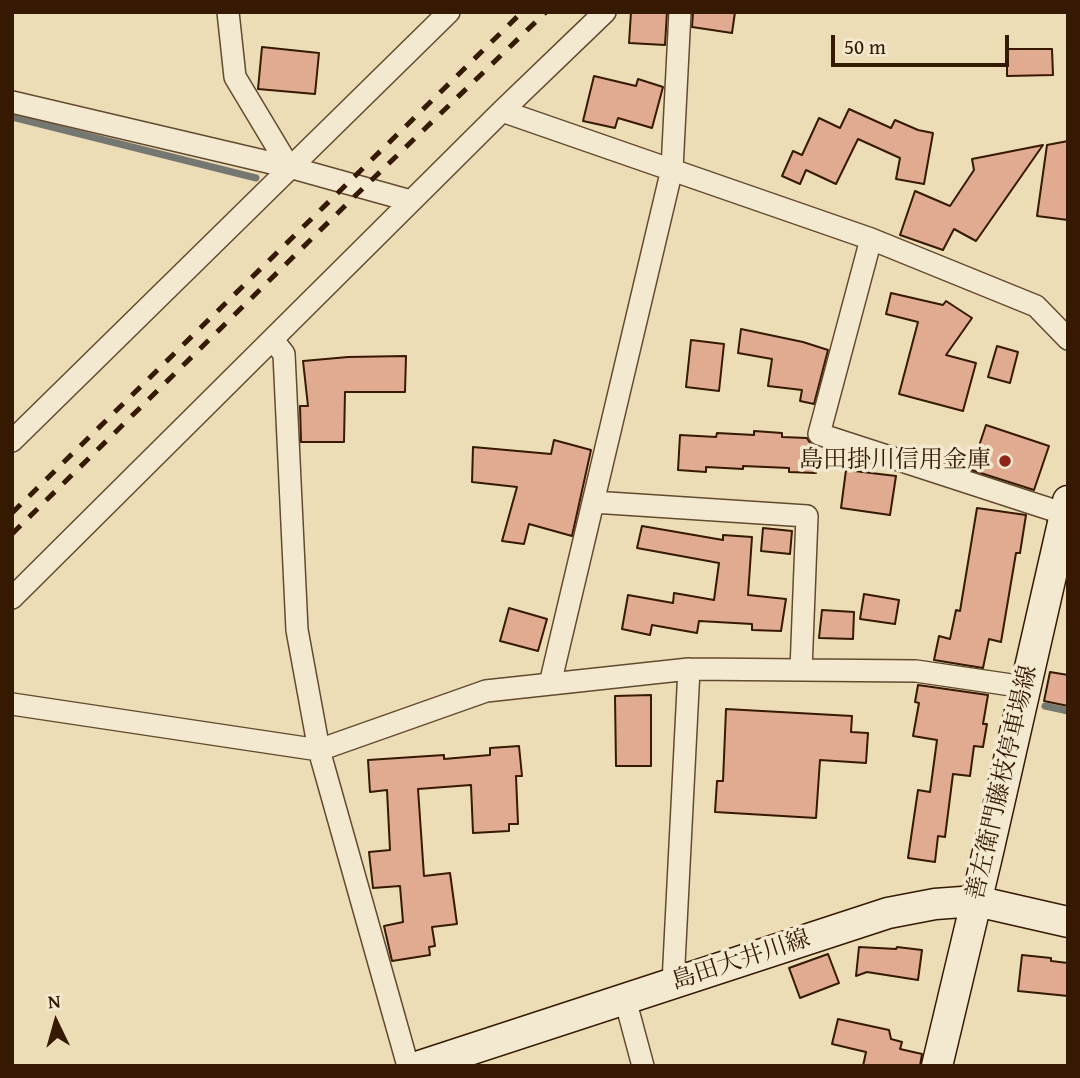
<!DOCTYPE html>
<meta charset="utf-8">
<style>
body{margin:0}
#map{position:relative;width:1080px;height:1078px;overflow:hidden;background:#edddb6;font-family:"Gentium Book Plus",serif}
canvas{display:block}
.frame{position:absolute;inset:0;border:14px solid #351900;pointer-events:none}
.north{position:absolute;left:21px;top:987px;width:70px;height:70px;-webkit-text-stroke:5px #f3e9d0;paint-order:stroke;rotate:355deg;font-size:19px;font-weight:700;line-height:28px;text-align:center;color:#351900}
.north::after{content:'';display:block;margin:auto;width:24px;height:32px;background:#351900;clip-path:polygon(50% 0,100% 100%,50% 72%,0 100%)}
.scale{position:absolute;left:831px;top:35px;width:178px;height:32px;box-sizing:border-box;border:4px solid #351900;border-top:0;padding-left:9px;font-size:21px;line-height:24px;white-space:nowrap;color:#351900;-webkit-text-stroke:5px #f3e9d0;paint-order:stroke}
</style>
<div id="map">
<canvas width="1080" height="1078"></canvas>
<div class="frame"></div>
<div class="north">N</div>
<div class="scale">50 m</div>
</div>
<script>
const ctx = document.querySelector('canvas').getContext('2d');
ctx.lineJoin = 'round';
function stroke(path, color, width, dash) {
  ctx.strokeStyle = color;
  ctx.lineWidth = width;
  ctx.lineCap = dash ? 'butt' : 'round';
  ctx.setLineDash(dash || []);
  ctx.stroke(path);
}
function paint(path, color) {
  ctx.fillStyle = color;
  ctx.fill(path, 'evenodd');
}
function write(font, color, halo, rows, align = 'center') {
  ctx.font = font + ' "Gentium Book Plus","Noto Serif JP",serif';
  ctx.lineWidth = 7;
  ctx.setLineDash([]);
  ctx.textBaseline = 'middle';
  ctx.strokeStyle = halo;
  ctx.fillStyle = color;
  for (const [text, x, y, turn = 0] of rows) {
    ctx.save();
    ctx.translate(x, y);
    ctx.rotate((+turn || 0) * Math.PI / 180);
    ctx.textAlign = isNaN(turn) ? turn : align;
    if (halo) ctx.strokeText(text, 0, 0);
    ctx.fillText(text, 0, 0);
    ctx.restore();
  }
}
const stream = new Path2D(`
 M12 117 256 178
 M1045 706 1068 711`);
const building = new Path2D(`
 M631 12H667L665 45 629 43Z
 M693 12H735L732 33 692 27Z
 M262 47 319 53 315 94 258 89Z
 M1007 49H1052L1053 75 1007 76Z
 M594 76 636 86 638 79 663 87 652 128 618 118 615 128 583 121Z
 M849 109 891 128 895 120 918 130 933 133 924 184 896 179 900 158 858 139 836 184 806 170 800 184 782 176 793 151 802 155 819 118 840 128Z
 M1068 141V220L1037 216 1047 145Z
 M1043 145 976 241 954 229 943 250 900 235 915 191 950 206 974 170 972 159Z
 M891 293 943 305 946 301 972 318 946 355 976 363 963 411 899 394 918 322 886 314Z
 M741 329 803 342 828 350 814 404 800 401 802 390 768 386 772 359 738 353Z
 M691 340 724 344 719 391 686 387Z
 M997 346 1018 352 1010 383 988 377Z
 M406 356 405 392H345L344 442H301L300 406H308L303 361 348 357Z
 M986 425 1049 446 1034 490 971 470Z
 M754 431 782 433V437L807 438 810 443 818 448 816 473 789 472V468L743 466V469L706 467V472L678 470 680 435 716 437 717 433 754 435Z
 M554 440 591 450 572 536 529 524 524 544 502 541 517 487 472 482 473 447 551 454Z
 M846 470 896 476 890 515 841 508Z
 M977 508 1026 515 1020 553H1016L1001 642 989 639 983 668 934 660 939 636 950 639 956 610 960 611Z
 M642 526 723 540V535L752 537 748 595 786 599 781 631 752 630V624L699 621 697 633 652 625 650 635 622 629 628 595 673 603 674 593 714 600 719 563 637 548Z
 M763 528 792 531 790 554 761 551Z
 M864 594 899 600 895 624 860 619Z
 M509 608 547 619 538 651 500 641Z
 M822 610 854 612 853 639 819 638Z
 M1050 672 1068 675V706L1044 701Z
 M918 685 988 695 983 724H987L983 747 974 746 970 776 953 774 945 837 938 836 935 862 908 858 918 790 930 792 937 740 913 736 919 703 915 702Z
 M651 695V766H616L615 696Z
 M726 709 852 716 851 732 868 733 866 763 820 760 816 818 715 812 717 781H723Z
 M519 746 522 776H516L518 824H509V831L473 833 471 785 418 789 424 876 450 873 457 924 432 927 435 946 429 947 430 955 392 961 384 926 403 922 400 886 373 888 369 852 390 850 387 790 370 792 368 760 444 755V759L490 755V748Z
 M859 947 896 949 897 947 922 950 918 980 867 972 856 976Z
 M828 954 839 983 800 998 789 968Z
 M1022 955 1051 958V961L1068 963V996L1018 991Z
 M838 1019 889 1030 891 1039 902 1042 900 1049 922 1054 920 1066H863L866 1052 832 1044Z`);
const minor = new Path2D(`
 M228 12 235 77 289 167
 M12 102 289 167 411 201
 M502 111 871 239 1036 306 1068 339
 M871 239 819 434 1065 514
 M273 340 284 354 297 630 319 750 408 1066
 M12 441 449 12
 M593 502 807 516 801 670
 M12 598 502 111 605 12
 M550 684 672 169 680 12
 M12 704 319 750 486 691 689 669 916 671 1025 687
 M673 983 689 669
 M625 999 643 1066`);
const secondary = new Path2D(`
 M420 1066 888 913 935 904 976 901 1068 922
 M937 1066 988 852 1068 501`);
const rail = new Path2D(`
 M12 513 522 12
 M12 534 355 196 546 12`);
const markers = [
 [1005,461,7,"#8f2418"]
];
const poiNames = [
 ["島田掛川信用金庫",991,461]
];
const streetNames = [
 ["善左衛門藤枝停車場線",1003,783,-77],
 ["島田大井川線",741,961,-18]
];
stroke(stream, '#757870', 7);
paint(building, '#e0ab91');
stroke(building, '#351900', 2);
stroke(minor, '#634a2e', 24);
stroke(secondary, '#351900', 33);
stroke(minor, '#f3e9d0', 21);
stroke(secondary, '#f3e9d0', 30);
stroke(rail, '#351900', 5, [12, 12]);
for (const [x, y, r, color] of markers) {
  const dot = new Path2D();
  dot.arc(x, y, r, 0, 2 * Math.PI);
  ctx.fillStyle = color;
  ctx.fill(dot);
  stroke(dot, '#f3e9d0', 2.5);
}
write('24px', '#351900', '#f3e9d0', poiNames, 'right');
write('24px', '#351900', '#f3e9d0', streetNames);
</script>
